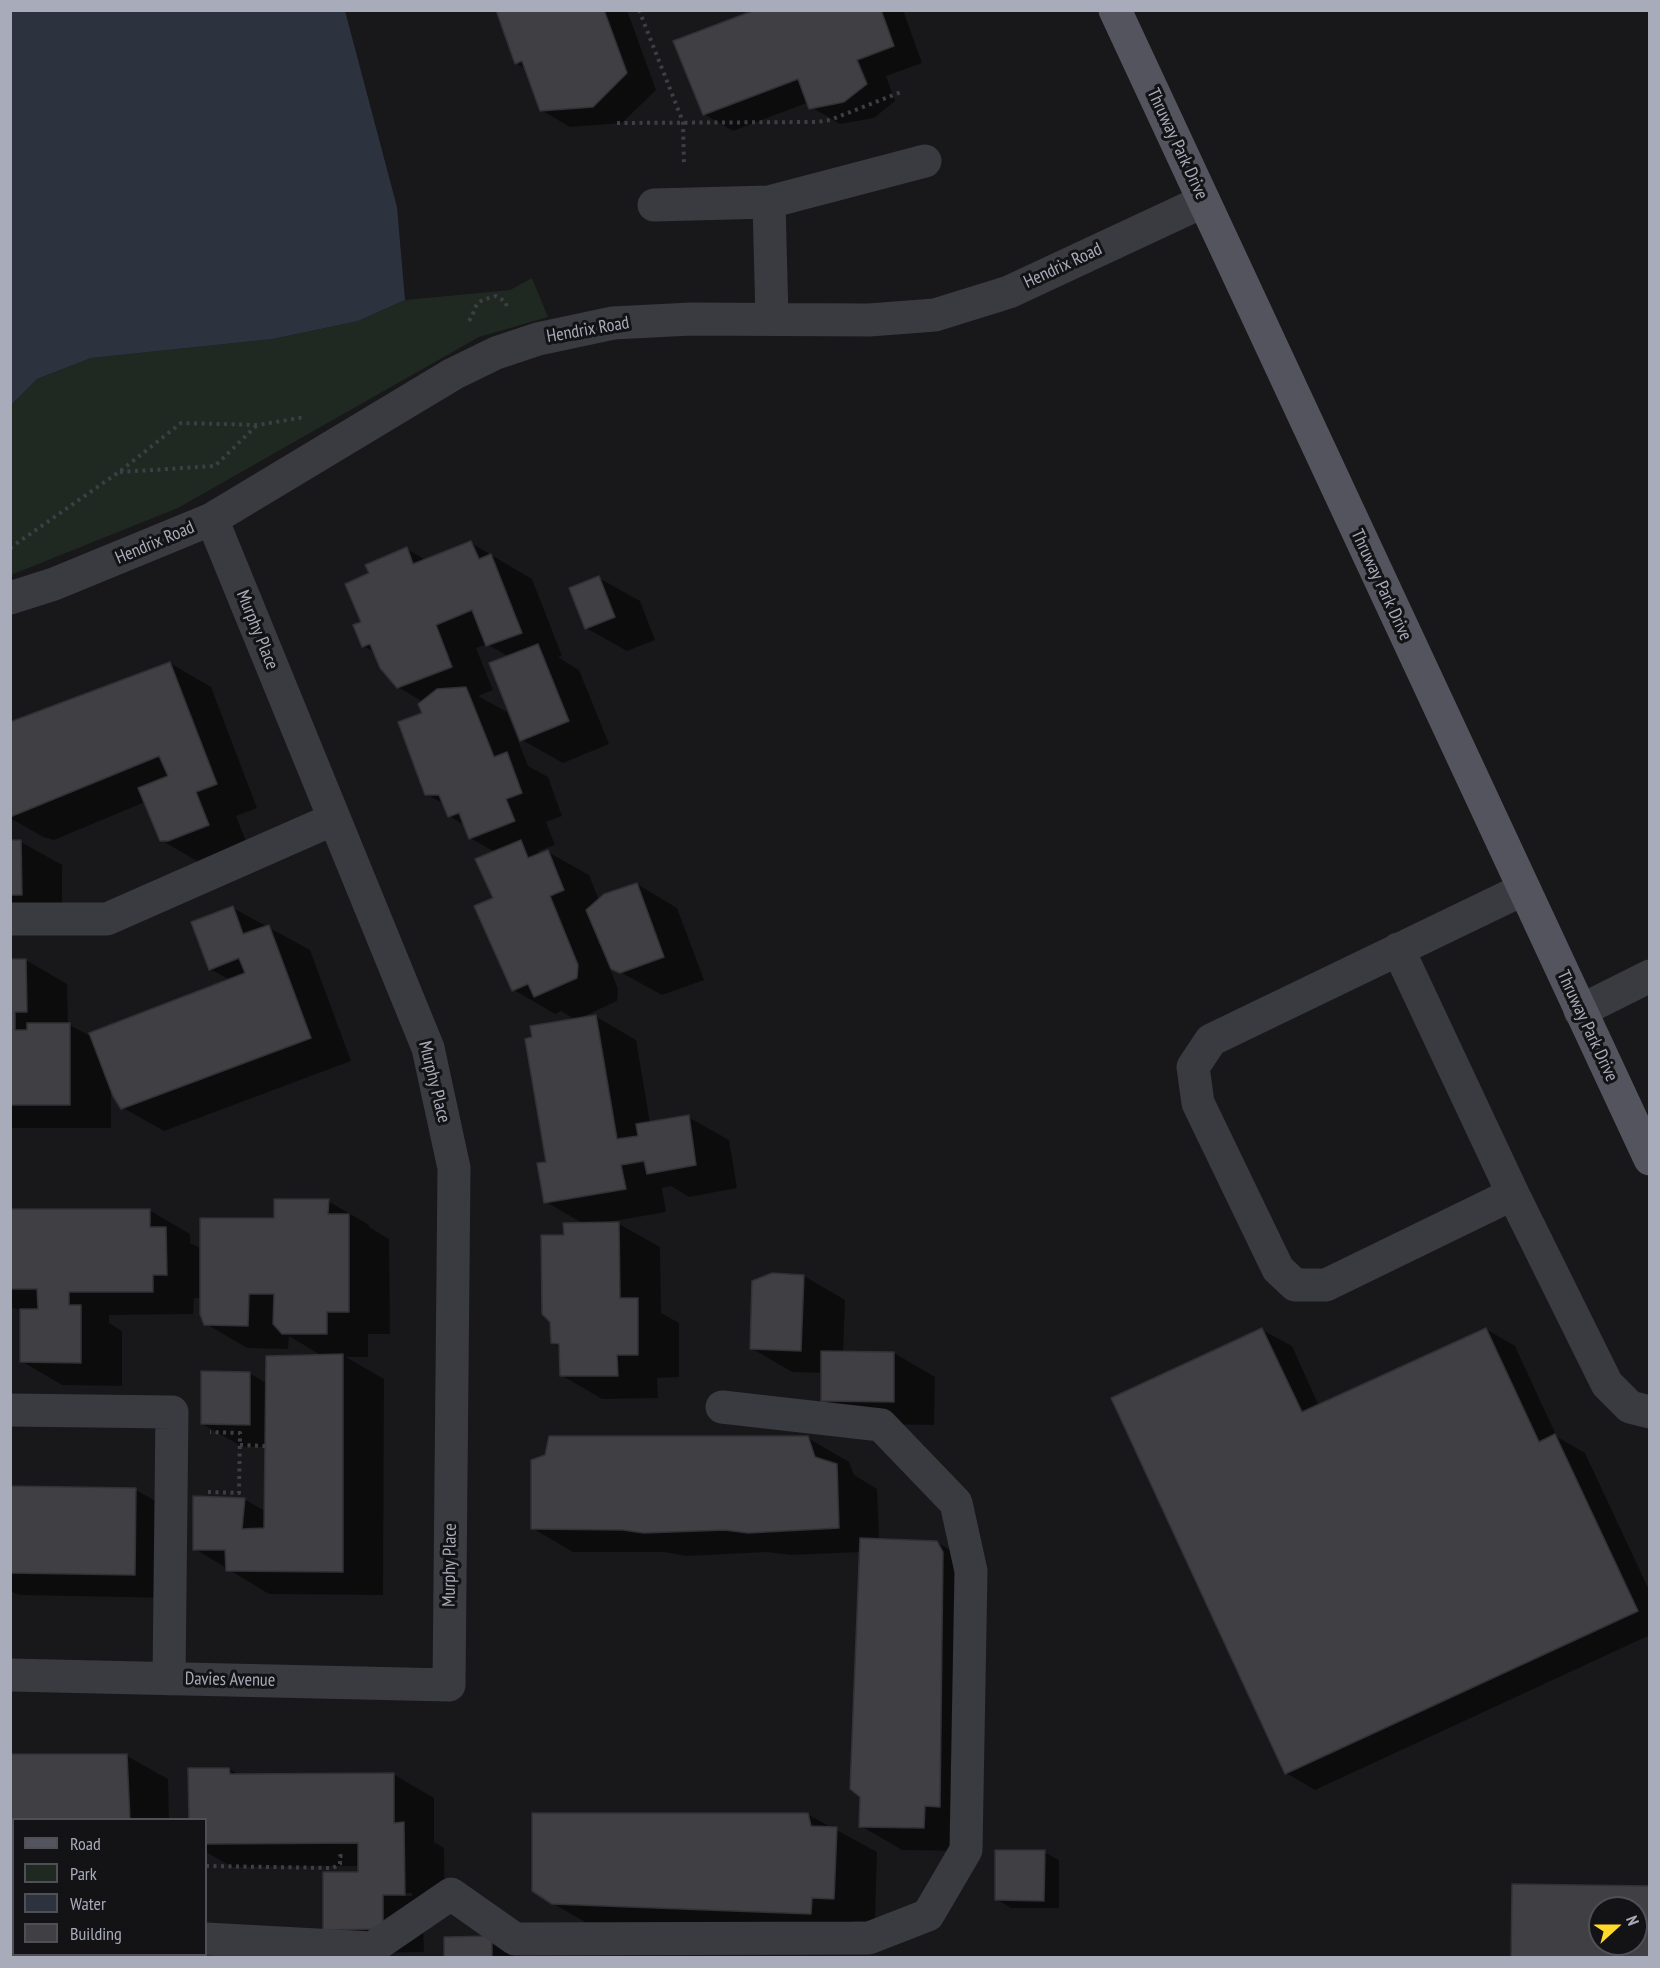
<!DOCTYPE html>
<style>
body{margin:0}
#map{position:relative;width:1660px;height:1968px;overflow:hidden;background:#18171a;font-family:"PT Sans Narrow",sans-serif}
canvas{display:block}
.frame{position:absolute;inset:0;border:12px solid #a8abba;pointer-events:none}
.legend{position:absolute;left:12px;top:1818px;width:195px;height:138px;box-sizing:border-box;background:#131215;border:2px solid #4f4f57;margin:0;padding:8px 10px;list-style:none;font-size:18px;color:#a8abba}
.legend li{display:flex;align-items:center;gap:12px;height:30px}
.legend b{width:30px;border:2px solid #4f4f57}
.north{position:absolute;left:1588px;top:1896px;width:60px;height:60px;box-sizing:border-box;background:#131215;border:2px solid #4f4f57;border-radius:50%;rotate:69deg;font-size:16px;font-weight:700;line-height:24px;text-align:center;color:#a8abba}
.north::after{content:'';display:block;margin:auto;width:21px;height:27px;background:#ffd92a;clip-path:polygon(50% 0,100% 100%,50% 72%,0 100%)}
</style>
<div id="map">
<canvas width="1660" height="1968"></canvas>
<div class="frame"></div>
<ul class="legend">
<li><b style="height:8px;background:#54545e"></b>Road</li>
<li><b style="height:16px;background:#1f2821"></b>Park</li>
<li><b style="height:16px;background:#2c333f"></b>Water</li>
<li><b style="height:16px;background:#3f3f44"></b>Building</li>
</ul>
<div class="north">N</div>
</div>
<script>
const ctx = document.querySelector('canvas').getContext('2d');
ctx.lineJoin = 'round';
function paint(path, color) {
  ctx.fillStyle = color;
  ctx.fill(path, 'evenodd');
}
function stroke(path, color, width, dash) {
  ctx.strokeStyle = color;
  ctx.lineWidth = width;
  ctx.lineCap = dash ? 'butt' : 'round';
  ctx.setLineDash(dash || []);
  ctx.stroke(path);
}
function write(font, color, halo, rows, align = 'center') {
  ctx.font = font + ' "PT Sans Narrow",sans-serif';
  ctx.lineWidth = 6;
  ctx.setLineDash([]);
  ctx.textBaseline = 'middle';
  ctx.strokeStyle = halo;
  ctx.fillStyle = color;
  for (const [text, x, y, turn = 0] of rows) {
    ctx.save();
    ctx.translate(x, y);
    ctx.rotate((+turn || 0) * Math.PI / 180);
    ctx.textAlign = isNaN(turn) ? turn : align;
    if (halo) ctx.strokeText(text, 0, 0);
    ctx.fillText(text, 0, 0);
    ctx.restore();
  }
}
const green = new Path2D(`
 M532 278 548 317 479 337 178 508 11 575V405L37 379 91 358 273 339 358 321 405 300 510 290Z`);
const water = new Path2D(`
 M11 10 345 11 397 207 405 300 358 321 273 339 91 358 37 379 11 405Z`);
const shadow = new Path2D(`
 M498 10H627L656 90 622 123 570 127 541 110 526 69 516 63Z
 M760 10H903L922 63 886 76 895 101 874 118 840 124 811 107 809 102 733 131 704 114Z
 M471 543 532 579 562 656 558 657 579 670 609 744 563 763 522 740 509 657 487 644 476 648 493 690 478 696 507 712 528 766 548 777 562 816 546 822 555 845 538 851 542 854 548 852 589 875 599 900 637 884 677 908 704 980 662 995 609 966 618 989 617 1001 580 1018 595 1016 636 1040 650 1123 688 1117 729 1140 737 1188 689 1197 671 1186 662 1188 666 1212 608 1222V1224H619L660 1247 661 1313 679 1323V1377L657 1378 658 1398 602 1399 561 1375V1348L552 1343 565 1236 584 1224 546 1202 548 1163 576 1020 561 1011 555 1014 514 990 476 907 495 899V852L470 838 466 826 449 816 444 804 426 794 423 702 398 687 375 652 363 646V622L370 574 407 549 426 560Z
 M599 578 640 601 655 640 627 651 586 628Z
 M170 663 211 687 257 808 236 816 249 849 202 864 161 840 145 802 54 840 43 837 10 818V724Z
 M10 842H21L62 865V918L10 913Z
 M233 908 310 950 351 1061 164 1131 123 1108 111 1087V1128H10V960H26L67 984 68 1024 92 1037 230 980 210 969Z
 M328 1201 369 1225V1227L389 1239 390 1334H368V1357H346L384 1379 383 1595 269 1594 195 1549 244 1499 265 1511 267 1447H243L202 1424 249 1373 268 1384 322 1356 289 1336 288 1349 247 1348 206 1324 202 1298H194L193 1314 109 1315V1323L122 1331V1386L62 1385 21 1361 22 1311 10 1307V1210H149L190 1234V1243L202 1249 275 1219Z
 M773 1275 804 1276 845 1300 843 1353H894L935 1377 934 1425 864 1424 823 1400V1373L792 1372 751 1348Z
 M1486 1329 1515 1346 1557 1437 1585 1453 1650 1592V1635L1315 1790 1286 1773 1262 1330 1292 1346 1319 1406Z
 M808 1438 849 1462 854 1475 877 1489 879 1540 936 1542 978 1566 965 1851 902 1850 861 1826V1552L790 1555 767 1552 686 1556 665 1552H573L532 1528Z
 M10 1487 136 1490 177 1513 176 1598 19 1595 10 1591Z
 M10 1755 127 1756 168 1779 169 1820H14V1870L10 1869Z
 M229 1769 240 1775 393 1774 434 1798V1842L444 1848 445 1918H423L424 1952 366 1953 325 1929 360 1873V1866L232 1867 206 1852V1820ZM399 1893H412V1896H399Z
 M807 1814 877 1852 875 1921H852L851 1937 594 1927 552 1903Z
 M1044 1852 1059 1860V1908H1011L996 1899Z
 M491 1938 525 1958H446Z`);
const building = new Path2D(`
 M496 10H604L627 73 593 107 540 111 522 61 515 64Z
 M755 10H881L894 46 857 60 867 84 844 102 809 109 798 79 703 115 673 41Z
 M471 541 479 559 491 554 522 633 486 646 472 610 436 625 452 667 397 688 380 668 370 644 362 647 353 625 361 622 345 584 369 573 365 565 407 547 413 564Z
 M599 576 615 617 585 629 569 588Z
 M538 644 569 721 520 741 489 663Z
 M170 662 217 784 196 792 209 825 168 841H160L138 788 168 776 159 756 10 817V722Z
 M466 687 494 757 507 752 522 793 506 799 515 821 469 839 459 813 448 817 439 795H425L398 722 422 713 418 704 437 689Z
 M10 840H21L22 895H10Z
 M521 840 528 858 548 850 564 890 550 896 578 965 577 978 534 997 528 984 512 991 474 906 493 898 475 859Z
 M637 883 664 957 620 973 611 969 586 910 604 894Z
 M233 906 243 934 269 925 311 1038 121 1109 113 1096 89 1033 245 973 239 958 209 970 191 922Z
 M10 959H26L27 1012H15V1030H27V1023H70V1105H10Z
 M596 1015 617 1139 638 1136 636 1124 689 1115 696 1165 647 1174 644 1161 621 1165 626 1189 544 1203 537 1163 546 1162 525 1039 532 1037 530 1026Z
 M274 1199H329L328 1214H349V1312H327V1334H282L273 1324 274 1294H249L248 1326 204 1325 200 1314V1218H274Z
 M10 1209H150V1227H166L167 1275H153V1292H69V1305H81V1363L20 1362V1309H38L37 1289H10Z
 M619 1222 620 1298H638V1355H617L618 1376H560L559 1344 551 1343 550 1322 542 1314 541 1235H564L563 1223Z
 M772 1273 804 1275 801 1351 750 1349 752 1281Z
 M1262 1328 1302 1412 1486 1328 1539 1442 1555 1434 1638 1611 1285 1774 1111 1398Z
 M821 1351 894 1352V1402L821 1401Z
 M343 1354V1572L226 1571 225 1550H193V1496L245 1498 242 1529 264 1528 266 1356Z
 M201 1371 250 1372V1425L201 1424Z
 M549 1436H808L815 1457 837 1464 839 1528 748 1533 725 1530 644 1533 623 1530 531 1529V1460L545 1455Z
 M10 1486 136 1488 135 1575 10 1573Z
 M860 1538 937 1541 943 1552 940 1807 925 1806 924 1828 859 1827 860 1797 850 1789Z
 M10 1754H127L130 1820H14V1847H10Z
 M188 1768H229L230 1774 394 1773V1823L404 1822 405 1895H383V1929L323 1930V1872H358V1843L206 1844V1820H189Z
 M532 1813H808L811 1826 837 1827 834 1899 812 1898 811 1914 552 1904 532 1891Z
 M995 1850H1045L1044 1901 995 1900Z
 M1512 1884 1650 1886V1958H1511ZM1600 1908H1636V1944H1600Z
 M492 1936V1958H444V1937Z`);
const path = new Path2D(`
 M639 10 683 122 684 166
 M617 123 817 122 830 120 901 92
 M469 321C480 303 470 303 496 296L506 302 507 310
 M120 472 215 466 257 425
 M10 548 119 472 181 423 258 425 305 417
 M240 1445 265 1446
 M208 1492 239 1493 240 1433 210 1432
 M10 1864H14
 M206 1866 333 1868 340 1864V1856H345`);
const minor = new Path2D(`
 M654 205 769 202
 M772 319 769 202 925 161
 M10 598 54 584 212 519 453 374 496 353 538 339 613 323 691 319 869 320 935 315 1009 292 1204 201
 M1524 889 1211 1040 1193 1067 1198 1103 1278 1269 1295 1285H1326L1513 1194 1607 1384 1630 1407 1650 1412
 M10 919H107L334 819
 M1398 949 1513 1194
 M1580 1011 1650 976
 M10 1410 172 1412 169 1679
 M10 1675 449 1685 454 1168 428 1048 212 519
 M10 1927H14
 M206 1939 372 1948 451 1894 515 1939 869 1938 928 1915 966 1850 971 1571 956 1503 881 1425 722 1407`);
const major = new Path2D(`
 M1115 10 1650 1159`);
const streetNames = [
 ["Thruway Park Drive",1177,144,65],
 ["Hendrix Road",1063,266,-25],
 ["Hendrix Road",588,330,-10],
 ["Hendrix Road",155,543,-23],
 ["Thruway Park Drive",1381,585,65],
 ["Murphy Place",257,630,68],
 ["Thruway Park Drive",1587,1026,65],
 ["Murphy Place",434,1082,76],
 ["Murphy Place",450,1565,-89],
 ["Davies Avenue",230,1680,1]
];
paint(green, '#1f2821');
paint(water, '#2c333f');
paint(shadow, '#0007');
paint(building, '#3f3f44');
stroke(building, '#323136', 1.5);
stroke(path, '#3e3f46', 4, [3, 4.5]);
stroke(minor, '#3a3a41', 33);
stroke(major, '#54545e', 33);
write('18px', '#a8abba', '#131215', streetNames);
</script>
